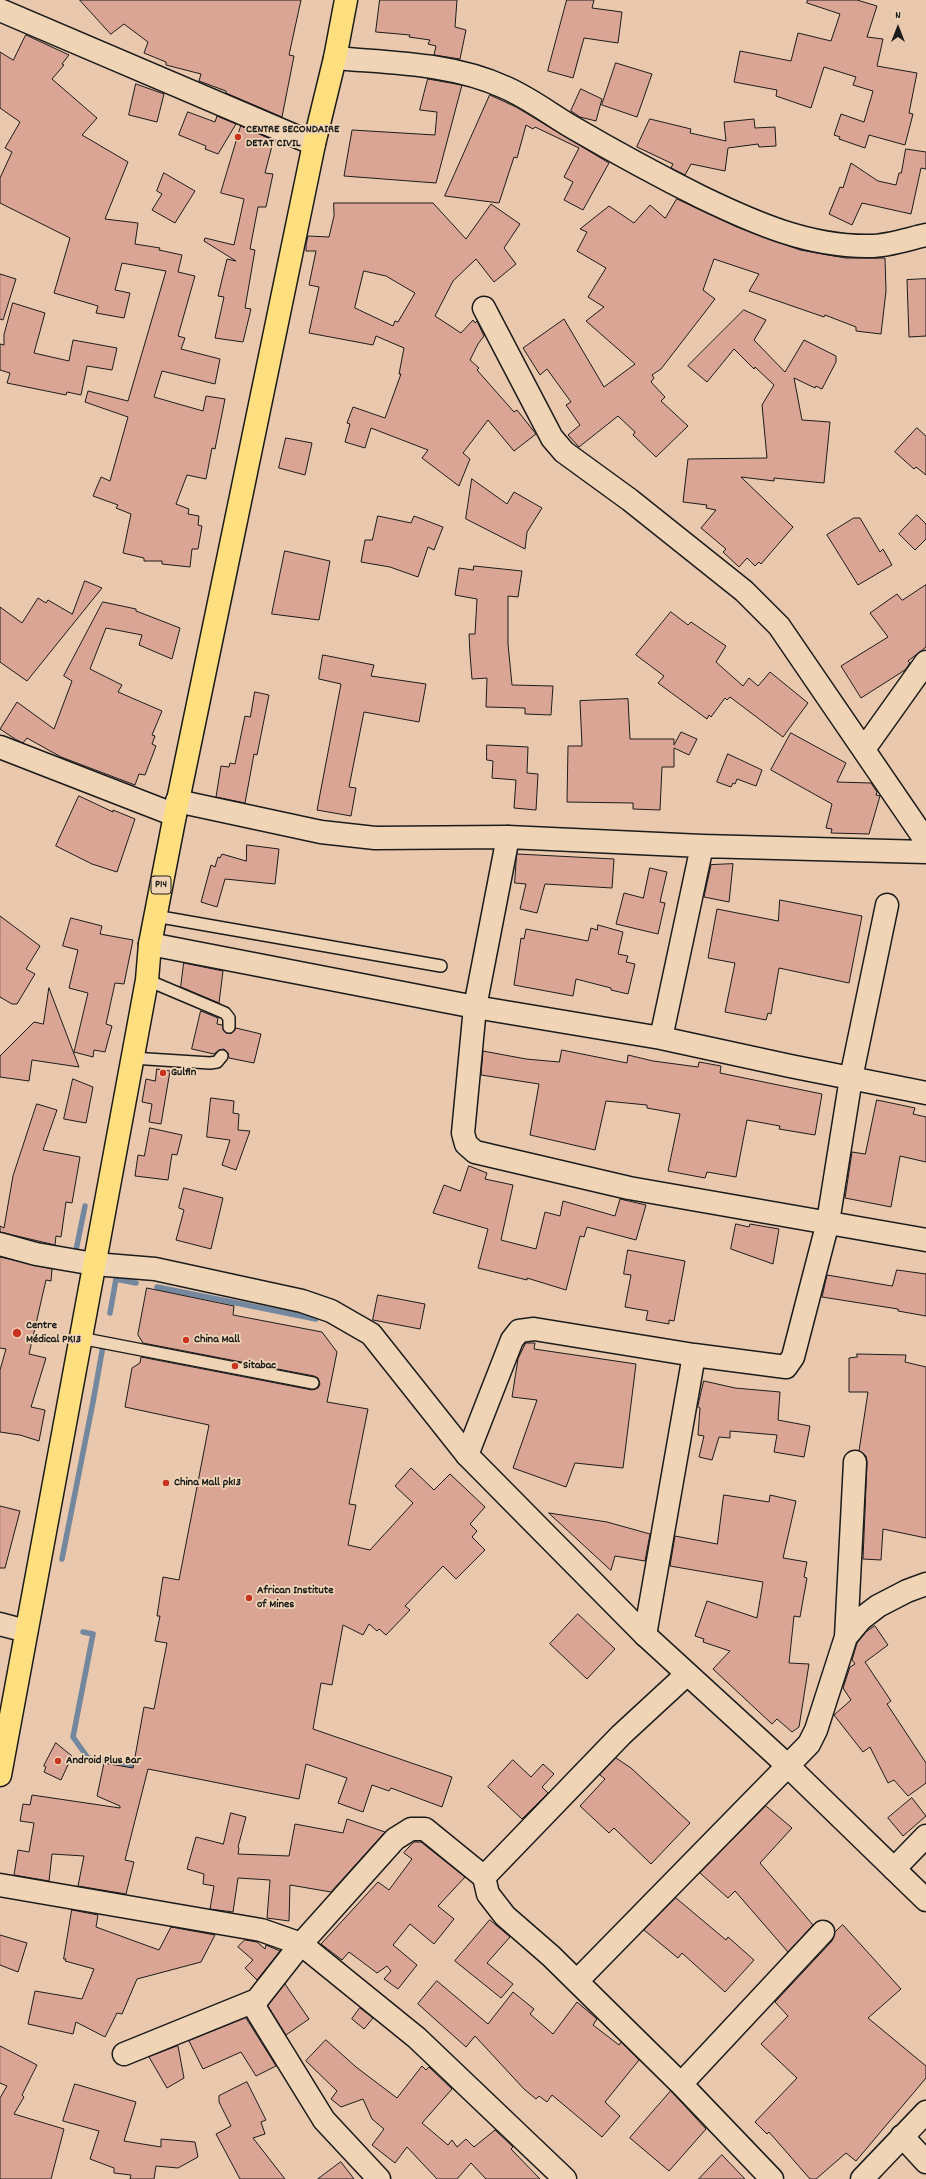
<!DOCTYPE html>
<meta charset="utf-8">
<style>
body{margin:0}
#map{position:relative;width:926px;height:2179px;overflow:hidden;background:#eac8ad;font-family:Dekko,sans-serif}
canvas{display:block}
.north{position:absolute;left:878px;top:8px;width:40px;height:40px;-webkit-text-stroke:3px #efd5b6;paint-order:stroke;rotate:0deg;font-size:11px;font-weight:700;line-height:16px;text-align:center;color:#1c1c1c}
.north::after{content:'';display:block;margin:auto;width:14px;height:18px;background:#1c1c1c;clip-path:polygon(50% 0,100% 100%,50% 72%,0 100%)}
</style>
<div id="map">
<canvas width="926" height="2179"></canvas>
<div class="north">N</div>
</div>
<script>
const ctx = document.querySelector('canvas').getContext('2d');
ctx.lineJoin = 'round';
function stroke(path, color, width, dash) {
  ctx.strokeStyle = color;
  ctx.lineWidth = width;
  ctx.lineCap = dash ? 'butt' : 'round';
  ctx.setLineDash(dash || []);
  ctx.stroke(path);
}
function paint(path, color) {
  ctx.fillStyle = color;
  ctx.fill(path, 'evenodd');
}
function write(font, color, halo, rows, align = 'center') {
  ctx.font = font + ' Dekko,sans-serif';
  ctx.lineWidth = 3.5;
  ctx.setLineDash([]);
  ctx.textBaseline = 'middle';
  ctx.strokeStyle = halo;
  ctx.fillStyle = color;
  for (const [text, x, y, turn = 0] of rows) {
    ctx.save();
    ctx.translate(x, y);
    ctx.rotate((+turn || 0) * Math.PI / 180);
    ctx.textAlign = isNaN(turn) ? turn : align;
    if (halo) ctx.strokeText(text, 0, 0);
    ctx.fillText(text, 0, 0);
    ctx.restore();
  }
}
const stream = new Path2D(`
 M75 1255 85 1206
 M157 1287 316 1319
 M110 1313 116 1279 136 1283
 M62 1559 93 1402 103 1346
 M83 1632 93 1634 73 1737 88 1758 140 1767`);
const building = new Path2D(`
 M80 0H301L289 55 294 56 282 117 226 93V91L199 81 201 74 166 65V62L144 53 148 42 124 24 111 34Z
 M380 0H457L455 27 466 30 460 59 434 55 436 46 428 44 430 40 409 37 410 35 376 32Z
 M567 0H594L592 8 622 12 618 43 584 38 573 78 548 71Z
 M808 0H857L877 6 867 37 883 39 877 66 917 73 909 113 913 114 905 145 869 135 865 148 839 139 840 137 834 135 841 114 864 122 873 91 853 85 856 77 824 67 811 108 776 96 777 90 734 82 740 51 791 61 798 33 831 41 840 14 807 3Z
 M26 35 69 55 62 64 64 65 52 79 97 118 82 135 128 162 105 219 138 223 135 244 160 248 159 250 182 255 178 272 195 276 178 336 185 338 181 349 220 359 215 384 162 371 154 397 203 411 206 396 225 399 215 449 212 448 206 479 187 475 176 504 189 509 188 514 199 516 198 525 202 526 198 549H192L190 567 162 564V561H144V558L123 553 131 514 116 508 118 505 93 496 101 477 110 481 128 417 85 402 88 391 128 401 166 271 122 263 115 290 130 293 124 318 96 313 98 306 54 293 70 238 0 203V178L12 152 5 148 20 122 0 108V52L13 60Z
 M616 63 652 74 637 117 602 105Z
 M428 79 462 85 436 183 344 176 352 130 435 135 437 112 420 110Z
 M136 84 164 94 157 122 129 115Z
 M581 89 602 99 596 121 580 117 571 111Z
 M490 95 516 107 609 163 583 210 564 200 573 182 564 177 579 148 535 127 533 129 526 125 517 158 514 157 499 203 445 196Z
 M188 112 215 122 217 116 236 124 218 154 205 149 206 146 179 135Z
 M650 119 691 129 690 133 726 141 724 122 754 119 755 128 775 127 776 146 759 147 758 144 728 148 725 171 691 164 685 175 671 168 673 164 637 147Z
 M241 126 277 142H273L265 173 273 174 266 207H258L250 249 255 250 245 308 251 309 243 342 215 338 224 297 218 296 227 259 236 261 204 241 205 238 234 245 244 199 221 193Z
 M906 149 926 152V169L921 168 911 214 862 203 852 225 829 214 840 187 843 188 851 163 878 181 896 185 899 173H901Z
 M164 173 195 191 175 223 152 210 162 194 157 191Z
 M677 199 737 227 800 250 846 258H885L886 291 881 334 856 331V327L825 315 824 317 749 291 759 274 714 259 703 290 715 299 661 369 652 375 654 378 651 382 665 397 661 401 688 426 656 457 633 435 635 432 618 416 579 447 568 435 580 425 566 405 571 402 547 369 540 375 523 348 564 319 604 387 635 364 586 321 604 307 588 297 606 268 577 251 587 232 580 229 609 206 634 223 650 205 665 218Z
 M334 203H433L466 239 491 204 520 224 504 248 516 264 494 282 476 259 453 281 435 316 461 333 473 320 475 323 477 321 484 336 478 344 470 360 479 368 477 370 514 412 517 410 536 434 514 451 488 420 463 453 470 459 459 486 422 458 428 450 371 428 365 448 345 442 350 424 347 423 353 407 385 418 401 374H399L404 348 376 336 373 345 309 333 319 287 309 285 316 251H306V245L308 236 329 237 334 216ZM364 271 386 276 415 293 398 322 395 321 393 326 355 308Z
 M0 274 16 279 3 320 0 319Z
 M926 279V336L909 337 907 280Z
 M13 303 45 313 34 353 69 361 73 340 117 348 112 370 87 366 81 395 67 392 66 395 7 383 10 373 0 370V344L4 345V335Z
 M744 310 766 320 754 340 785 372 804 340 836 356V362L822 389 816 386 815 388 794 378 802 420 830 422 824 483 774 478V481L741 477 793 527 761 564 759 562 755 566 747 558 739 567 723 552 726 549 701 528 716 510 706 508 707 505 683 502 688 459 767 458 762 405 774 385 755 367 754 369 734 349 707 382 688 366Z
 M917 428 926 436V475L916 467 914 469 895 452Z
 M286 438 312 443 305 475 279 468Z
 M472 479 507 504 514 492 542 508 527 532 525 549 466 519Z
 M917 515 926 524V539L915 550 899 534Z
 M378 516 411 523 414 516 443 527 434 550 428 547 418 577 390 567 361 562 365 540H372Z
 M854 518H860L880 552 883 549 892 565 858 585 827 535Z
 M285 551 330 561 319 620 272 614Z
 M474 566 522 571 518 597 508 596V644L512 685 553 686 551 715 525 714V708L486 707 487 678 472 679 470 654 469 634H475L477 599 455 595 459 568 473 570Z
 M85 581 102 588 27 681 0 662V607L22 623 38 598 46 603 48 600 72 614Z
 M926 585V647L908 661 910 663 905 670 861 698 841 666 888 637 870 613 897 594 902 600Z
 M103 602 136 609V611L180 628 172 659 139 645 142 635 106 628 90 669 122 685 118 692 162 711 152 735 155 736 152 744 156 746 145 775 139 774 135 785 61 757 27 738 23 743 15 739 0 729 17 702 54 729 72 681 64 676Z
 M671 612 688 625 691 622 726 646 716 662 743 686 749 678 758 686 770 672 808 703 783 737 730 697 727 700 725 698 711 717 709 715 707 719 658 683 664 676 636 655Z
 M323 655 374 665 371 676 426 684 419 722 364 712 349 787 356 788 351 816 317 810 341 684 319 679Z
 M255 692 269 695 257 755 254 754 245 803 216 797 221 766 229 767 230 763 235 764 245 716 250 717Z
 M628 699 630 739H674V745L681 732 697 739 689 755 674 748V767H662L660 810 633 809V803L567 802 568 746H582L580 701Z
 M791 733 846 763 837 782 871 783 877 792 876 795 880 796 869 834 831 833 832 829 826 828 832 804 771 770Z
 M487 745 528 747 527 773 538 774 536 810 514 808 516 780 492 778 493 761 487 760Z
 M728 754 762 770 756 786 737 779 735 784 733 783 731 787 717 782Z
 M79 796 113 812V810L135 819 117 872 92 864 56 846Z
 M247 845 279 849 275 884 225 879 217 907 201 902 211 865 215 867 218 857 220 858 222 854 246 861Z
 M517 854 614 859 612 888 545 884 537 913 520 909 526 884 515 883Z
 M733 864 729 902 704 897 711 865Z
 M650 868 667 872 660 902 665 903 658 934 616 924 624 893 643 898Z
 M780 900 862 916 849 983 779 968 771 1014 768 1013 766 1020 725 1012 735 963 708 958 717 909 778 921Z
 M0 916 40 946 26 969 35 974 17 1004H12L0 997Z
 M71 918 102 926 100 934 133 940 124 984 115 983 106 1024 112 1026 105 1052 94 1050 93 1057 74 1052 88 993 69 988 78 950 63 946Z
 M598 925 623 932 618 954 628 956 626 962 635 964 628 994 611 990V988L576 979 573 996 514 985 521 938 524 939 526 929 588 941 591 928 597 930Z
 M184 963 223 971 219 1003 181 987Z
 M49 988 79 1067 32 1060 29 1081 0 1077V1056L34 1022 43 1024Z
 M201 1011 218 1018 217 1024 222 1025 226 1033H232L236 1028 261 1034 254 1063 229 1058 228 1053 224 1049 219 1050 214 1054 192 1049Z
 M562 1050 627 1063 628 1055 653 1061 698 1067 699 1062 721 1066 720 1073 822 1094 815 1135 779 1129 780 1126 747 1120 736 1177 707 1172 705 1178 668 1171 680 1114 647 1108V1105L606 1101 595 1150 530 1135 539 1084 481 1075 483 1051 526 1059 559 1062Z
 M157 1069 170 1071 161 1124 149 1122 152 1104 142 1102 146 1079 155 1081Z
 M73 1079 93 1087 86 1123 64 1119Z
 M211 1098 234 1101 233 1113 239 1114 238 1130 250 1131 236 1170 222 1165 230 1140 207 1137Z
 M877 1100 915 1108 913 1114 926 1117V1162L900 1156 891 1207 845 1198 852 1152 865 1154Z
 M37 1104 57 1110 43 1150 80 1157 72 1203 66 1202 61 1237 56 1236 55 1245 0 1232V1226L4 1228 13 1176Z
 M150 1128 182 1135 177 1155 172 1154 168 1180 135 1176 138 1155 144 1156Z
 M469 1166 487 1173 485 1179 513 1185 501 1240 536 1249 545 1212 560 1216 563 1201 615 1216 620 1199 646 1205 636 1240 587 1227 584 1237 580 1236 566 1290 527 1278V1280L478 1268 488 1229 433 1213 444 1185 460 1191Z
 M184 1188 223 1198 211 1249 176 1240 184 1210 179 1208Z
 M736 1224 749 1227 750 1224 779 1229 773 1264 731 1249Z
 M628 1250 685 1261 674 1321 669 1320V1324L646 1320 648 1311 625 1307 631 1275 624 1274Z
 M0 1257 52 1269 51 1281 46 1280 29 1354 46 1358 31 1407 45 1410 39 1441 20 1435 0 1432V1370L6 1349 0 1348Z
 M897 1270 926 1274V1316L898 1311V1309L822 1297 827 1275 892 1286Z
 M147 1288 234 1306 233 1315 322 1332 337 1352 327 1402 368 1409 349 1504 356 1505 348 1545 370 1550 413 1503 395 1486 411 1468 434 1490 450 1474 485 1507 470 1524 477 1531 472 1537 485 1550 456 1579 443 1566 405 1606 410 1610 386 1635 379 1629 377 1631 369 1624 363 1635 343 1625 332 1685 321 1683 313 1729 452 1777 442 1807 391 1788 389 1791 372 1785 363 1812 338 1803 347 1778 306 1764 299 1799 148 1769 125 1860 134 1862 126 1894 78 1886 84 1856 52 1854 49 1881 14 1875 18 1850 29 1852 34 1823 20 1821 23 1804 30 1805 32 1795 120 1808V1806L97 1796 104 1763 133 1768 144 1707 154 1709 167 1643 155 1641 160 1616H157L163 1577 179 1580 209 1425 125 1407 132 1368 140 1363 141 1357 312 1390 318 1388 320 1384 318 1378 314 1376 143 1343 138 1335Z
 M378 1295 425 1304 420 1329 373 1320Z
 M526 1343H535L534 1349 636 1364 623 1468 575 1463 566 1487 513 1468 537 1400 512 1397 518 1359Z
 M857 1354 906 1355 905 1362 926 1367V1538L883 1529 881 1560 863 1559 867 1463 866 1456 859 1451 868 1392H849V1358L857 1357Z
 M704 1381 735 1388 780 1392 778 1420 810 1426 804 1457 774 1452 777 1435 730 1431V1438L719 1437 712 1460 699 1457 704 1436 698 1435 700 1408 698 1407Z
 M724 1495 769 1502 770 1495 796 1501 783 1558 807 1562 804 1577 807 1578 800 1617 794 1616 789 1663 809 1664 799 1727 792 1732 777 1719 772 1724 713 1669 730 1651 703 1642 704 1639 695 1636 707 1601 757 1618 763 1582 670 1566 675 1536 717 1544Z
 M0 1506 20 1511 5 1568H0Z
 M549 1513 607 1522 650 1534 645 1561 615 1556 611 1570Z
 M578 1614 615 1649 587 1679 550 1644Z
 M875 1626 888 1645 865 1662 891 1701 887 1704 926 1763V1783L908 1796 894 1780 888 1783 870 1747 863 1752 834 1715 851 1700 843 1688 850 1667 855 1664 852 1660 857 1643 866 1632Z
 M56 1743 72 1756 61 1780 44 1772 46 1767 44 1766Z
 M616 1758 631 1768 690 1823 651 1864 614 1828 609 1833 580 1806 605 1779 600 1775Z
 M513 1760 531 1777 543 1764 554 1774 542 1787 548 1793 522 1819 488 1787Z
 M912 1798 926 1816 903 1836 888 1818Z
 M766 1806 792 1828 760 1863 813 1925 788 1952 735 1891 728 1898 700 1873Z
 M231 1813 246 1817 238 1847 239 1848 238 1854 289 1856 295 1824 343 1833 347 1819 385 1832 331 1892 290 1885 289 1921 267 1918 270 1880 238 1878 233 1912 210 1909 214 1886 203 1884 204 1874 187 1869 196 1837 223 1844Z
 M414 1842H421L465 1877 438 1906 454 1919 434 1944 410 1924 393 1945 417 1965 398 1989 384 1979 391 1971 387 1966 377 1973 349 1952 342 1960 321 1944 378 1882 389 1890 412 1859 404 1853Z
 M676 1898 726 1940 728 1937 754 1960 725 1992 682 1953 678 1958 644 1930Z
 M72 1910 98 1915 96 1927 159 1950 171 1927 215 1935 201 1962 137 1979 122 2014 117 2013 105 2037 76 2022 73 2034 28 2024 35 1991 82 1999 94 1969 65 1961 66 1959H64Z
 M490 1920 510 1937 487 1963 513 1984 501 1998 455 1961Z
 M843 1925 901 1989 868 2018 926 2066V2078L856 2161 846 2153 816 2179H810L769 2132 767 2134 755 2122 797 2078 761 2044 788 2016 775 2002 832 1941 835 1932Z
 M0 1935 27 1943 18 1972 0 1965Z
 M245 1940 257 1942 265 1949 266 1945 280 1951 257 1980 245 1968 253 1960 238 1947Z
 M437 1981 488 2024 513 1992 534 2009 530 2014 553 2034 577 2002 597 2019 593 2025 619 2045 621 2042 639 2060 605 2102 620 2116 602 2137 552 2095 547 2102 539 2096 536 2099 524 2089 475 2036 466 2047 418 2004Z
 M285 1984 309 2019 286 2035 268 2006Z
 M360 2008 373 2018 364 2029 352 2019Z
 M246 2018 276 2066 256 2076 241 2052 203 2069 189 2041Z
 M326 2040 356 2067 397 2098 422 2066 426 2070 429 2067 452 2089 422 2123 448 2145 452 2140 457 2147 466 2139 474 2147 495 2130 513 2147 511 2149 540 2179H486L471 2163 457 2179H437L407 2147 395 2163 372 2145 384 2129 372 2119 363 2099 341 2107 331 2099 337 2091 306 2061Z
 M0 2046 37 2065 22 2095 24 2097 14 2114 64 2129 51 2179H0V2098L7 2086 0 2083Z
 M178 2046 184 2078 167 2088 149 2057Z
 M247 2082 266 2120 261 2122 265 2134 253 2138 285 2179H240L216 2134 231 2126 219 2102V2096Z
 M75 2084 136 2102 124 2141 161 2147V2139L195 2142 198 2157 178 2168 156 2166 154 2179H130L131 2175 114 2173V2168L90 2159 99 2131 63 2121Z
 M671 2091 706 2129 669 2171 630 2138Z
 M722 2155 745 2179H699Z
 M341 2162 354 2179H318Z`);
const service = new Path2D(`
 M155 916 441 966
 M147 980 225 1013 229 1018V1027
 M132 1058 210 1063 217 1062 222 1056
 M80 1338 313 1383`);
const minor = new Path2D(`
 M0 10 314 144
 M335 58C391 63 452 63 504 87 528 97 550 114 572 127 615 152 657 175 701 197 755 223 809 247 870 246 888 246 908 239 926 235
 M484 308 552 438 564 452 630 500 744 591 779 626 926 841
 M0 747 175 815
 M864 749 926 662
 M177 801 321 832 375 838 508 837 702 846 926 852
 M508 837 475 1007 463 1133 466 1144 475 1152 629 1188 926 1240
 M150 944 475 1007 661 1038 790 1066 926 1093
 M661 1038 702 846
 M0 1244 36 1254 94 1264
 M467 1455 512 1340 519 1331 534 1329 694 1355 786 1367 793 1357 828 1222 851 1078 887 905
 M0 1624 26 1631
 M645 1635 694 1355
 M846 1637 855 1462
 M894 1869 926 1836
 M484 1877 621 1735 686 1675
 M0 1885 261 1930 301 1944 417 2038 565 2179
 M577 1981 809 1744 816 1730 846 1637 861 1619 878 1606 907 1591 926 1584
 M124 2054 257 2000
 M681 2084 823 1932
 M902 2136 926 2162
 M379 2179 324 2120 255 2008 257 2000 301 1944 395 1839 411 1829H425L484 1877 488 1894 505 1916 551 1956 681 2084 772 2179
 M862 2179 926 2112`);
const tertiary = new Path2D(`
 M94 1264 155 1269 302 1301 331 1311 371 1334 467 1455 645 1635 787 1765 926 1900`);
const primary = new Path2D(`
 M0 1775 147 980 150 944 175 815 314 144 335 58 346 0`);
const markers = [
 [238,137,4,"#c8321e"],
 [163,1073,4,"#c8321e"],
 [17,1333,5,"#c8321e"],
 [186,1340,4,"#c8321e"],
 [235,1366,4,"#c8321e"],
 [166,1483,4,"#c8321e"],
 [249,1598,4,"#c8321e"],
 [58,1761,4,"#c8321e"]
];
const shields = [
 [161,885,20]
];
const shieldNames = [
 ["P14",161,885]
];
const poiNames = [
 ["CENTRE SECONDAIRE",246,130],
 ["DETAT CIVIL",246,144],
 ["Gulfin",171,1073],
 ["Centre",26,1326],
 ["Médical PK13",26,1340],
 ["China Mall",194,1340],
 ["Sitabac",243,1366],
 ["China Mall pk13",174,1483],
 ["African Institute",257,1591],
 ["of Mines",257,1605],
 ["Android Plus Bar",66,1761]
];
stroke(stream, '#73889e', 5.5);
paint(building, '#dba595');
stroke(building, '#1c1c1c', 1);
stroke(service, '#1c1c1c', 14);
stroke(minor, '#1c1c1c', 25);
stroke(tertiary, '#1c1c1c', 25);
stroke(primary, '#1c1c1c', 25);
stroke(service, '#efd5b6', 11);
stroke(minor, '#efd5b6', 22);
stroke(tertiary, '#efd5b6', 22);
stroke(primary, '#fddf80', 22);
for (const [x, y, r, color] of markers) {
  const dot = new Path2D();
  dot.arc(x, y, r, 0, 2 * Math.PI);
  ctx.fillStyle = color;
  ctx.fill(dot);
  stroke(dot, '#efd5b6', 1.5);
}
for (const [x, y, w] of shields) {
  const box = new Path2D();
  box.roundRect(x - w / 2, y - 9, w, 18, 3);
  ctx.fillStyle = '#efd5b6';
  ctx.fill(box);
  stroke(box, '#1c1c1c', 1);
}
write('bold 11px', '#1c1c1c', null, shieldNames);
write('bold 12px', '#1c1c1c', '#efd5b6', poiNames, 'left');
</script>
